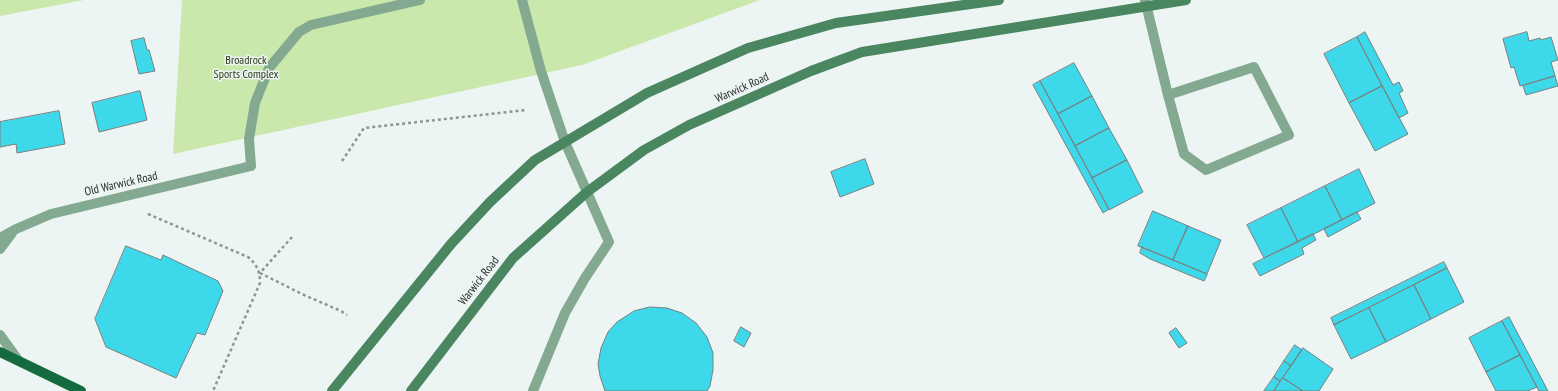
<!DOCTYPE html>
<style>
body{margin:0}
canvas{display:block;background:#ecf5f3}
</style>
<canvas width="1558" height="391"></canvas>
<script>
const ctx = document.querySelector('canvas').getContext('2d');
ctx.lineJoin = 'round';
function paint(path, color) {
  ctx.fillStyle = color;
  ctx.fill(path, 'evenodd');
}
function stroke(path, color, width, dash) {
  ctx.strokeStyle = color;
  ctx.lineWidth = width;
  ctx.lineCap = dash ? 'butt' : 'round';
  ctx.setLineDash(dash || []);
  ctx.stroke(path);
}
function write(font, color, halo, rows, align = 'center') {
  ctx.font = font + ' "PT Sans Narrow",sans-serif';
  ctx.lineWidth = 3;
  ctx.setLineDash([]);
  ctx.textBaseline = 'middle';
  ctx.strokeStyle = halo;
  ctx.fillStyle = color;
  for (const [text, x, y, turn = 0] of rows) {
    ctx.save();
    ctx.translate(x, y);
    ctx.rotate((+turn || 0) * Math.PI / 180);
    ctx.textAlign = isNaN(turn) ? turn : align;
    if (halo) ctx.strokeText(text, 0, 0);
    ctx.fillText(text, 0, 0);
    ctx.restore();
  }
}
const green = new Path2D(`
 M0 0H84L0 16Z
 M182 0H760L582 65 173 154Z`);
const building = new Path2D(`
 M1365 32 1393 85 1399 82 1403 91 1399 93 1408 113 1399 118 1357 37Z
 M1527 32 1529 41 1540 38 1541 40 1551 37 1558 60 1551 62 1555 76 1520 86 1514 67 1511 68 1503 39Z
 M1357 37 1382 86 1349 103 1324 54Z
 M144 38 147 50H149L155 71 139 74 131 41Z
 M1074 63 1092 96 1058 114 1040 81Z
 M1555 76 1558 86 1526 95 1523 86Z
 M1040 81 1109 209 1103 213 1033 85Z
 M1382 86 1408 134 1375 151 1349 103Z
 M140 91 147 120 99 132 92 103Z
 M1092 96 1109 128 1075 146 1058 114Z
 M59 111 65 144 17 153 16 144 0 147V122Z
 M1109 128 1127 160 1092 178 1075 146Z
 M865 159 874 184 840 197 831 172Z
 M1127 160 1143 192 1109 210 1092 178Z
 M1359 169 1375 203 1342 220 1325 186Z
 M1325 186 1342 220 1298 242 1281 208Z
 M1281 208 1298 242 1264 258 1247 225Z
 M1153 211 1188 226 1173 260 1138 246Z
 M1357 212 1361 219 1328 237 1324 229Z
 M1188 226 1221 240 1207 274 1173 260Z
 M1313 234 1316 240 1302 248 1304 254 1260 276 1253 264Z
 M126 246 161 260 163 255 218 281 223 291 205 335 197 333 176 378 106 347 95 319Z
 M1142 247 1207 274V275L1204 281 1150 259 1140 253Z
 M1444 262 1447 268 1334 325 1331 318Z
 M1447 268 1464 302 1431 319 1414 285Z
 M1414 285 1431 319 1386 342 1369 308Z
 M650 307 667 308 682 313 696 323 707 337 713 353V370L710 386 707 391H605L600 376 598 364 601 348 608 332 617 322 634 311Z
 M1369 308 1386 342 1351 359 1334 325Z
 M1509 317 1548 391H1539L1502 321Z
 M1502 321 1520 355 1486 372 1469 338Z
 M741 327 751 333 744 347 734 341Z
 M1176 328 1187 343 1179 348 1169 333Z
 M1295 345 1302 350 1291 366 1284 361Z
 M1303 348 1333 369 1319 391H1303L1283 378Z
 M1520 355 1537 387 1528 391H1496L1486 372Z
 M1284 361 1291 366 1280 381 1274 377Z
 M1274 377 1280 381 1274 391H1264Z
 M1283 378 1303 391H1274Z`);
const path = new Path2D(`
 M342 161 364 128 526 110
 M148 214 248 257C257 265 260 271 260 283L213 391
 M292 237 260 273 304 295 341 311 347 315`);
const service = new Path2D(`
 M522 0 541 71 565 142 609 242 585 278 565 313 533 391
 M1145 0 1168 95 1184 154 1206 170 1289 135 1254 67 1168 95
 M251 166 249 139 255 103 269 68 299 32 311 25 420 0`);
const minor = new Path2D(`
 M0 238 16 229 51 214 251 166
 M0 249 12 233
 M0 335 18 360`);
const secondary = new Path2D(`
 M332 391 451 244 490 202 535 160 647 93 748 48 836 23 999 0
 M411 391 513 258 587 192 644 150 689 125 811 71 862 52 1186 0`);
const primary = new Path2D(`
 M0 352 81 391`);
const parkNames = [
 ["Broadrock",246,61],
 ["Sports Complex",246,75]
];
const streetNames = [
 ["Warwick Road",742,88,-24],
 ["Old Warwick Road",121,184,-13],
 ["Warwick Road",479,281,-52]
];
paint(green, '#cae8ab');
paint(building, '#3dd8ea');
stroke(building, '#788081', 1);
stroke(path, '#8e9593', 2.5, [3, 3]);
stroke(service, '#83aa90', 10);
stroke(minor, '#83aa90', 10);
stroke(secondary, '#4a8660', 10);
stroke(primary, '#146b3f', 10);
write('12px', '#2a3a16', '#ecf5f3', parkNames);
write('12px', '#282b2a', '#ecf5f3', streetNames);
</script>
